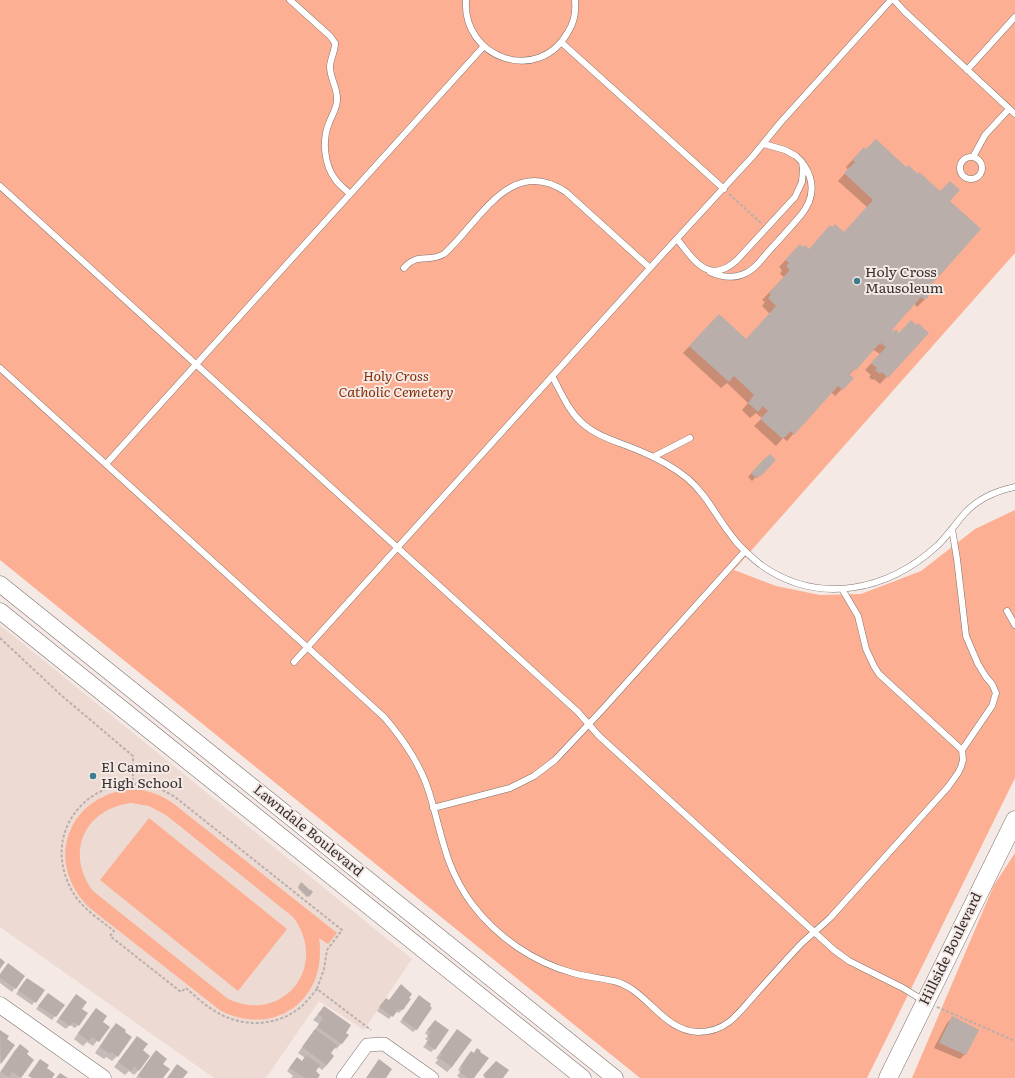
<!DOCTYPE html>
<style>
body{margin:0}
canvas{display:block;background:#f5e9e5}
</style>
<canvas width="1015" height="1078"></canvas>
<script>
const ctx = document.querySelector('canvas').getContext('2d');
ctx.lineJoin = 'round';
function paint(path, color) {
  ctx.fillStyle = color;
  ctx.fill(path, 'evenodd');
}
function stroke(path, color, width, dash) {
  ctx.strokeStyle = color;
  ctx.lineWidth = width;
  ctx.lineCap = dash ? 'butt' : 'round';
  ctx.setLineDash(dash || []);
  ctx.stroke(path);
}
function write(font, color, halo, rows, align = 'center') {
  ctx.font = font + ' Literata,serif';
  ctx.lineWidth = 4;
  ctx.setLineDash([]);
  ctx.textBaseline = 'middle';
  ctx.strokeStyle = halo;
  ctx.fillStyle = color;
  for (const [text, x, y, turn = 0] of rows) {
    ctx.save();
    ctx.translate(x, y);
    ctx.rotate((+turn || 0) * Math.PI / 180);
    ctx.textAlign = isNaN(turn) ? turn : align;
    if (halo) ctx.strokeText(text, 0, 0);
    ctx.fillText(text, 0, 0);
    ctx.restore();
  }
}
const built = new Path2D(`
 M0 625 412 959 364 1030 319 1001 266 1078H214L0 927Z`);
const green = new Path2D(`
 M0 0H1015V253L734 570 776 586 820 595 861 594 921 571 975 529 1015 510V778L867 1078H640L0 560Z
 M131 789C148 790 160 794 174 804L337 933 328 944 319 938C328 998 277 1038 221 1011L91 909C43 864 66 796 131 789ZM131 803 149 806 166 815 293 917C330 966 283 1025 228 999L93 891C65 853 84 809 131 803Z
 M149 818 287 929 238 991 100 880Z
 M1015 853V1078H912L994 885Z`);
const shadow = new Path2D(`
 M857 155 906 168 949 201 923 292 928 296 917 307 914 303 891 330 888 337 899 334 927 333 880 384 874 379 872 380 869 377 871 375 865 370 880 354 874 350 873 351H872L849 375 842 389 835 396 831 392 787 441 783 438 776 446 754 426 762 418 756 413 750 418 742 410 748 403 727 383 721 388 683 353 712 322 746 340 770 314 762 306 765 302 762 300 784 277 780 274 782 270 779 267 793 252 803 248 809 250 844 233 867 207 838 181 848 170 846 167Z
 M766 458 774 460 757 478 756 477 752 481 748 477Z
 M301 884 312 892 307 897 298 888Z
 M0 974 24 976 12 992 0 983Z
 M24 982 43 990 32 1005 16 994Z
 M45 997 64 1005 52 1020 36 1009Z
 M408 998 409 999 402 1010 399 1013 396 1011 394 1013 389 1019 377 1011 383 1002Z
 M73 999 81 1009 78 1025 75 1028 70 1025 66 1029 56 1022Z
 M416 1000 417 1029 413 1032 400 1022Z
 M324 1007 347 1035 341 1044 336 1049 334 1047 329 1053 327 1065 322 1070 318 1067 314 1071 317 1078H291L293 1076 287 1071 297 1058 302 1062 305 1058 298 1053 319 1024 313 1020Z
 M92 1014 108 1027 93 1046 87 1042 83 1046 74 1039Z
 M952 1018 965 1054 960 1059 934 1048 947 1023Z
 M435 1021 434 1049 431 1052 423 1047 428 1041 425 1039 428 1036 425 1033Z
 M116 1024 117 1056 112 1061 106 1057 104 1059 95 1053 111 1029Z
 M457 1030 452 1067 447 1072 435 1063 438 1060 436 1058Z
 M0 1031 8 1036 5 1040 13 1045 0 1064Z
 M137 1037 139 1070 134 1075 129 1071 125 1075 114 1067Z
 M20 1045 25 1054 33 1060 20 1078H0V1072L15 1050Z
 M477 1049 473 1078H460L457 1076 460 1072 458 1070 468 1055 473 1054Z
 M151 1057 161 1064 162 1078H136Z`);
const building = new Path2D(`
 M876 139 906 167 908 165 918 174 919 172 940 191 950 181 960 190 950 201 981 229 925 292 929 296 925 300 921 297 892 330 894 331 891 335 896 329 899 333 911 320 916 325 918 323 929 333 888 378 882 372 880 374 875 370 877 368 871 363 886 347 882 344 884 341 880 345 879 344 856 370 854 369 849 374 854 378 843 390 838 386 794 435 791 431 783 439 760 419 768 411 763 406 758 412 748 403 754 395 734 376 729 382 689 346 719 314 746 339 776 306 768 298 771 295 769 293 790 270 786 266 789 263 785 260 800 244 803 247 805 245 809 249 830 225 832 227 835 224 844 232 873 200 844 173 855 162 852 160 864 147 866 149Z
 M770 454 776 460 761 476 759 475 756 478 751 473 766 457H767Z
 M301 882 309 889 306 893 298 887Z
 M310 889 313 892 309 897 306 894Z
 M0 958 5 962 0 969Z
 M8 963 25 976 16 989 0 978V974Z
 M27 978 45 990 36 1003 18 990Z
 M401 984 412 994 409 998 411 999 403 1010 400 1009 399 1010H398L393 1017 379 1007 386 998 389 1000Z
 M48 993 65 1005 56 1017 38 1006Z
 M76 994 87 1002 82 1009 88 1013 79 1026 73 1022 70 1026 59 1018Z
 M419 995 431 1004 430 1006 432 1008 417 1030 402 1019Z
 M324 1006 351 1025 346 1033 349 1035 342 1044 317 1027 323 1018 318 1014Z
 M96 1008 107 1016 103 1022 110 1027 99 1042 92 1037 89 1041 78 1033Z
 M952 1016 979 1030 966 1055 939 1043Z
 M435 1020 449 1030 435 1050 426 1043 430 1038 428 1036 431 1032 427 1030Z
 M116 1023 126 1030 125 1032 132 1037 118 1057 111 1052 110 1054 100 1047Z
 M315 1029 337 1045 331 1053 334 1056 327 1065 302 1047Z
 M457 1029 472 1040 452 1067 439 1058 442 1054 440 1053Z
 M0 1030 9 1036 7 1039 15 1045 1 1064Z
 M137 1036 148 1044 143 1050 150 1056 139 1071 134 1066 131 1071 118 1062Z
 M20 1044 29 1051 27 1054 34 1060 21 1078 12 1072 9 1077 1 1072Z
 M477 1048 481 1051 480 1052 489 1058 474 1078H468L460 1072 463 1068 460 1067 471 1051 474 1053Z
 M156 1050 167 1059 163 1064 170 1069 163 1078H142L138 1075Z
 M306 1055 320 1065 316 1071 320 1075 318 1078H305L289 1068 297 1057 302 1061Z
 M40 1059 49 1065 47 1068 55 1074 52 1078H32L28 1076Z
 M379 1059 392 1069 386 1078H366Z
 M496 1061 509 1070 503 1078H485L483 1075Z
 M177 1064 188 1072 183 1078H167Z
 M60 1073 68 1078H56Z`);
const path = new Path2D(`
 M729 194 761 223
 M0 638 61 695 133 756V783
 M317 989 324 969 327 950 342 930 175 797C110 756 35 820 71 889 80 907 99 919 114 931L110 936 181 992 186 988C196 997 208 1008 220 1014 246 1028 280 1026 303 1005 308 1000 313 994 317 989L371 1030
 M937 1007 1015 1041`);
const service = new Path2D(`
 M290 0 330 36 335 43C335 52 330 59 330 67 330 79 338 88 337 100 337 108 332 115 329 123 322 140 324 164 335 179 339 185 345 189 350 194
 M466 0C462 59 539 85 568 32 574 23 576 11 575 0
 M894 0 905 12 1015 114
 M561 42 724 189
 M967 70 1015 17
 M960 168a11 11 0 1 1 22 0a11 11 0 1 1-22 0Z
 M973 157 985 135 1009 109
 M0 186 578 712 599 736 834 950 849 961 903 988 924 1001
 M677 239C694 260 709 286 737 260L795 197 802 182 803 169 802 162 796 156 785 150 764 144
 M404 268C418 252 428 263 444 254 479 223 510 154 566 192L650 268
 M710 272C721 277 734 279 746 273 755 269 761 260 768 252 779 240 790 228 801 215 814 199 815 182 804 165
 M0 368 384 717C403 739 420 763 429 792 442 833 444 866 472 904 497 937 533 962 573 973 587 977 601 978 614 981 647 989 662 1031 698 1032 709 1032 720 1029 729 1022 738 1015 745 1006 752 998 768 980 784 962 800 945 810 935 821 927 831 917 870 874 909 830 948 787L958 773 961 767 963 760 962 750 992 706 996 693 992 684 986 677 978 664 966 636 957 559 952 529
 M552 376C561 392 568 410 581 422 598 438 620 442 640 451 657 458 673 467 687 478 706 494 716 516 731 535 739 547 750 556 761 565 819 606 888 591 938 545 948 535 956 523 965 513 978 499 996 491 1015 487
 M653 457 690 438
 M106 464 484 46
 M842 589 858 616 866 649 874 666 879 674 962 750
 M1007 611 1015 625
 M294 662 660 257 753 156 780 123 891 0
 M433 808 510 788 534 776 555 760 602 710 745 551`);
const minor = new Path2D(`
 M343 1078 367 1045 384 1044 432 1078`);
const tertiary = new Path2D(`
 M0 584 615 1078
 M0 611 583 1078
 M0 1005 103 1078`);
const secondary = new Path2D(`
 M888 1078 1015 820`);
const markers = [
 [857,281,4,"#3b7c8e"],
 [93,776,4,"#3b7c8e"]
];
const poiNames = [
 ["Holy Cross",865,273],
 ["Mausoleum",865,289],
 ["El Camino",101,768],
 ["High School",101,784]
];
const parkNames = [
 ["Holy Cross",396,377],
 ["Catholic Cemetery",396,393]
];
const streetNames = [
 ["Lawndale Boulevard",308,831,39],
 ["Hillside Boulevard",951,949,-64]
];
paint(built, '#eddbd3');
paint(green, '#fcaf92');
paint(shadow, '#0003');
paint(building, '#b9aeaa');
stroke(service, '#7c726e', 7);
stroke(minor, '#7c726e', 14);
stroke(tertiary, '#7c726e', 17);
stroke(secondary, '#7c726e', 19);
stroke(path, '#b9afac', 2, [3, 2]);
stroke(service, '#fff', 6);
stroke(minor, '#fff', 13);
stroke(tertiary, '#fff', 16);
stroke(secondary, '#fff', 18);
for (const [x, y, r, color] of markers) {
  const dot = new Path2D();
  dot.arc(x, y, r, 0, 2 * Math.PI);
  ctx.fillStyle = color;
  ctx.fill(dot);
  stroke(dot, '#f5e9e5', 1.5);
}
write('14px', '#363130', '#f5e9e5', poiNames, 'left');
write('italic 14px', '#843109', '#f5e9e5', parkNames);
write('14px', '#363130', '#f5e9e5', streetNames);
</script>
